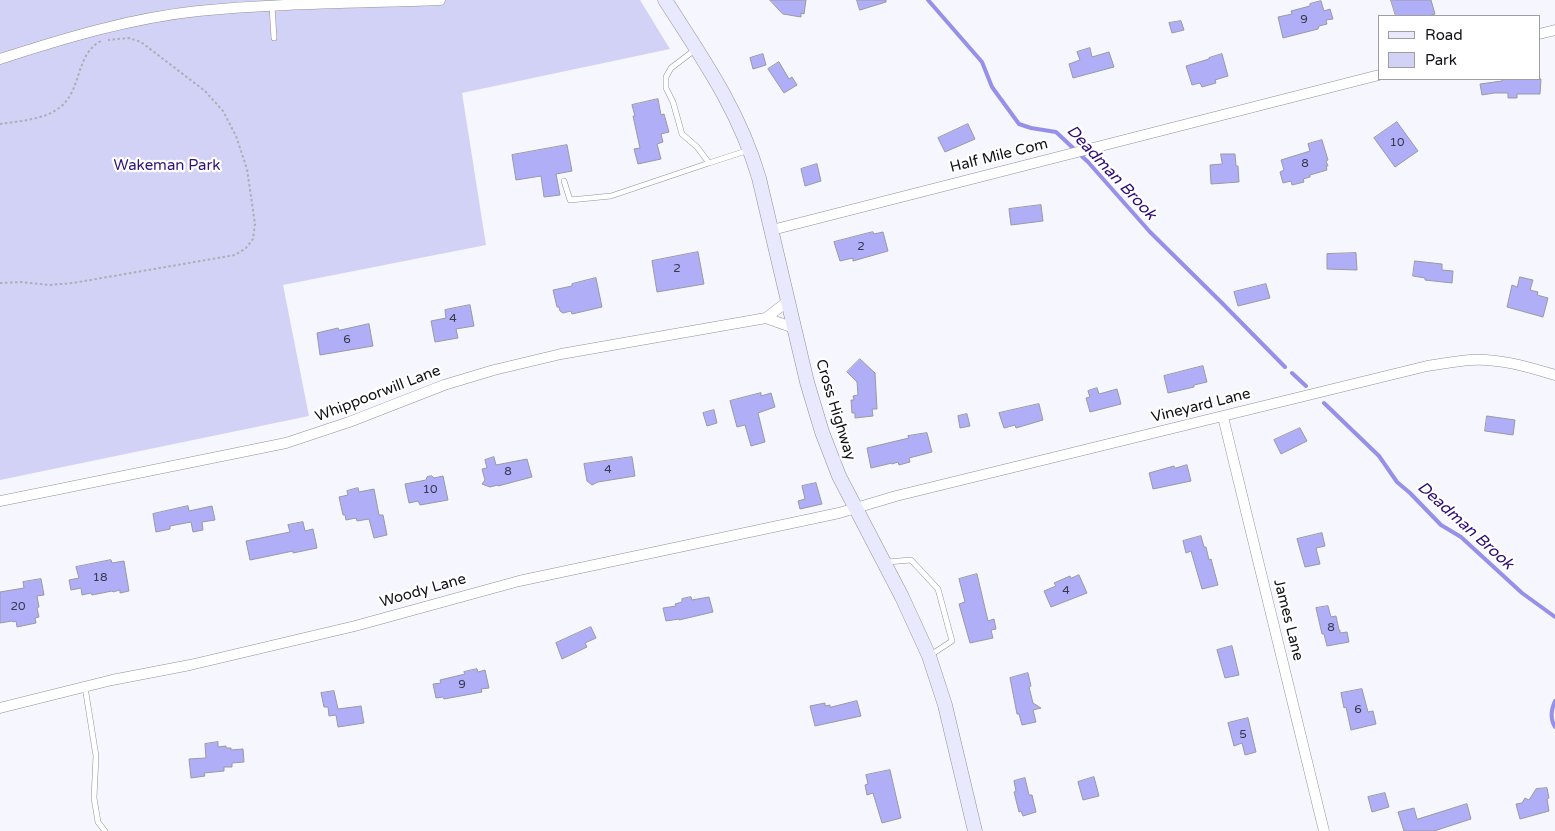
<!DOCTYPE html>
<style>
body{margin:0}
#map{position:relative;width:1555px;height:831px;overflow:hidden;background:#f6f6fe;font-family:"Varela Round",sans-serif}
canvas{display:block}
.legend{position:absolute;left:1378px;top:15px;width:162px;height:65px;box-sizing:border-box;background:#fff;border:1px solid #9f9fa1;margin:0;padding:6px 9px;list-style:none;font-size:15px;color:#101015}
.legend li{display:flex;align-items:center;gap:10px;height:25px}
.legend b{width:25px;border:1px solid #9f9fa1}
</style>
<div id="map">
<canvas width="1555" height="831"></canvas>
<ul class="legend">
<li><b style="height:6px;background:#e9e9fd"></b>Road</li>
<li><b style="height:14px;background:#d2d2f7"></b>Park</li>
</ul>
</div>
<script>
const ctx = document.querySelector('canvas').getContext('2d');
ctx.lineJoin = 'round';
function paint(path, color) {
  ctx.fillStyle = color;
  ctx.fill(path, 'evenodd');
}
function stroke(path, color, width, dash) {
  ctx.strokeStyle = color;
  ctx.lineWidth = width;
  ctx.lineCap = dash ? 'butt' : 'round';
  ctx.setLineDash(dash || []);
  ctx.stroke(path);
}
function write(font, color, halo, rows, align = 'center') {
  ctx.font = font + ' "Varela Round",sans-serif';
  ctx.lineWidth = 4.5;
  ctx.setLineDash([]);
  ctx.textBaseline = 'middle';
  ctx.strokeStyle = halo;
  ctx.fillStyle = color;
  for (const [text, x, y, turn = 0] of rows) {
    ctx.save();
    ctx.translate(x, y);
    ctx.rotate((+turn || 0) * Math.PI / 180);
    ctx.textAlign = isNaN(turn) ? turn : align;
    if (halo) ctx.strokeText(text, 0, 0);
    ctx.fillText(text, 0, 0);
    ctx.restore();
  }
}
const green = new Path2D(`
 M0 0H640L670 49 462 93 486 245 283 285 309 416 0 480Z`);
const stream = new Path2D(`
 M928 0 982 62 992 87 1019 124 1031 128 1056 132 1088 162 1150 232 1221 302 1285 367
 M1292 373 1306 386
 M1324 403 1379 456 1397 482 1410 493 1441 525 1461 537 1522 593 1555 617
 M1555 701C1551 710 1550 719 1555 727`);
const building = new Path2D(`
 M770 0H806L804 14 801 13V17L783 14Z
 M857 0H886V2L860 10Z
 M1391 0H1431L1435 14 1428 16H1396Z
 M1321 1 1324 11 1330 9 1333 19 1326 20 1327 24 1319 26 1318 29 1283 38 1278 17 1292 14 1291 11 1310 6V4Z
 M1181 21 1184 30 1172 33 1169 23Z
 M1090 48 1092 57 1109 52 1114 67 1073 78 1069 64 1080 60 1077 52Z
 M763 54 766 65 753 69 750 58Z
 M1222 54 1228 76 1215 80 1216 83 1202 87 1200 83 1192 85 1186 66 1209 59V58Z
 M779 62 789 79 792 77 797 85 784 93 768 69Z
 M1502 79H1541L1540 94H1517V98H1508V93H1494L1482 95 1480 84 1502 81Z
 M658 99 661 115 664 114 669 132 661 134 663 142 657 144 661 159 638 164 634 149 640 148 633 116H635L632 105Z
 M1397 122 1418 151 1395 167 1374 138Z
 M968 124 975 139 945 152 938 138Z
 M1322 140 1328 160 1326 161 1328 166H1326L1327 170 1310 175V177L1303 179 1304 182 1292 185 1291 181 1283 183 1280 172 1284 170 1281 160 1310 151 1308 144Z
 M567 145 572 171 556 174 560 195 544 197 541 176 516 180 512 155Z
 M1221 154H1235L1236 166H1238L1239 182 1211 184 1210 165 1222 164Z
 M817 164 821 181 805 186 801 169Z
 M1041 205 1043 221 1011 225 1009 209Z
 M873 232 874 234 883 232 888 251 853 261V258L840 261 834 242Z
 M698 252 704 284 657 292 652 261Z
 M1356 253 1357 270 1327 269V254Z
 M1415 261 1442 264V270L1453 271 1452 283 1425 280V278L1413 276Z
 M1520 277 1533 280 1530 290 1538 292 1537 295 1548 298 1543 317 1507 307 1512 285 1517 287Z
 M596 278 602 307 572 314 571 311 563 313 560 311 559 307H557L553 290 572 286V284Z
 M1266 284 1270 298 1238 306 1234 292Z
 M470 305 474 326 456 329 458 338 435 342 431 321 446 318 445 310Z
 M369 324 373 346 320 355 317 333 338 328 339 330Z
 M860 359 875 373 877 409H872L873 416 855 418V413H852L851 400H854L853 396 858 395 857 382 847 372Z
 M1203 366 1207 382 1194 385V387L1168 393 1164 376Z
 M1097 388 1099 394 1117 389 1121 404 1090 412 1086 398 1090 397 1088 391Z
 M761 393V396L771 393 775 407 758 413 765 442 751 446 745 425 737 427 730 401Z
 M1039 404 1043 420 1016 428 1015 425 1004 428 999 413Z
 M714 410 717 423 707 426 703 413Z
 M967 414 970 426 960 428 958 416Z
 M1487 416 1515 420 1513 435 1485 431Z
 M1300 428 1307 441 1281 454 1274 440Z
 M927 433 932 452 909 458 910 462 899 465 898 462 892 464V463L871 468 867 448 909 438 908 436Z
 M494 457 496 465 527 459 532 477 498 486V485L490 487 482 484 485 480 482 469 487 468 485 460Z
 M632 457 635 476 598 482 592 485 587 481 584 464Z
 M1187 465 1191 481 1153 489 1149 473 1174 466 1175 468Z
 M432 476 434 478 443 476 448 500 420 505 418 501 409 503 405 484 426 480 427 477Z
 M816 483 822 504 800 509 798 501 805 499 802 486Z
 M358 488 359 492 374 489 379 515H383L387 535 374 538 369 519 357 521 356 518 346 520 345 515H343L339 497 348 495 347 491Z
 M188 506 189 511 212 506 215 520 202 522 203 530 193 532 191 522 170 526V529L156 532 153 514Z
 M303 522 305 531 313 529 317 548 293 553V551L250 560 246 541 290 532 288 525Z
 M1322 533 1325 546 1316 548 1320 564 1305 567 1297 539Z
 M1201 536 1204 547H1206L1209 560 1211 559 1218 585 1202 589 1191 551 1186 553 1183 541Z
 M111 560 112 563 124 561 129 591 120 593V590L113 592 112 591 92 595 91 593 82 595 81 588 71 590 69 580 79 578 76 567Z
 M977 574 988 621 994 619 996 629 991 630 993 638 970 643 959 604 965 602 959 579Z
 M1079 575 1087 593 1051 607 1044 591 1056 586 1054 583 1070 576 1071 578Z
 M41 579 44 595 37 596 39 607 37 608 39 617 35 618 36 623 17 627 16 621 13 622 12 621 0 623V592L24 588 23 582Z
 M691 597 692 600 709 597 713 612 679 620V619L666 621 663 608 676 606 675 604 682 602V599Z
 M1328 606 1331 617 1336 616 1339 630H1340V633L1347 632 1349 642 1327 646 1324 634H1322L1316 608Z
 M591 627 596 638 585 643 587 647 562 659 556 643Z
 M1232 646 1239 675 1225 678 1217 650Z
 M477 669 478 672 485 670 489 688 481 689 482 692 444 699 443 697 436 698 433 684 441 683 440 680 465 674 464 672Z
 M1028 673 1031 686 1029 687 1033 703 1041 708 1033 710 1036 722 1022 725 1019 714H1017L1010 678Z
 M1362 689 1368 712 1373 711 1376 724 1351 730 1346 707 1344 708 1341 693Z
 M334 691 338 709 361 706 364 723 338 727 336 715 329 716 328 707H324L321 693Z
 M857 701 861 716 815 726 810 706 825 703V706L830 705V707Z
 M1248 718 1256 752 1245 755 1242 743 1234 746 1228 723Z
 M218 742V747L226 746V748H231V750L243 749 244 762 232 763V767H224V771L204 773 205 776 191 778 189 759 206 758 205 744Z
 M890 770 901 818 882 823 873 793 867 795 865 785 868 784 866 775Z
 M1094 777 1099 796 1083 800 1078 782Z
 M1025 778 1029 795H1032L1036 812 1023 816 1021 811 1019 812 1014 792 1016 791 1014 781Z
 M1547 788 1549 798 1547 799 1549 811 1520 819 1516 804 1522 803 1525 798 1529 800 1536 789Z
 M1385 793 1389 807 1372 812 1368 797Z
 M1467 804 1471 819 1434 831H1404L1398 812 1414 808 1417 819Z`);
const path = new Path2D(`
 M0 124C19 121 43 120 59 108 82 92 75 54 101 41
 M0 283 21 282 49 285 73 283 235 255 246 248 253 239 255 224 247 169 236 136 223 111 205 91 141 42 129 38 108 40`);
const lane = new Path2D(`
 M272 6 274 38
 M696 49 671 68 666 77V88L673 102 682 134 697 147 709 163 749 150
 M564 181 570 200 611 196 709 163
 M887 562 911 560 938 589 952 641 929 656
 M85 687 96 756 94 798 98 822 105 831`);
const street = new Path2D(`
 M1539 34 1555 30
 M0 59C65 38 131 18 198 11 279 3 360 3 440 0
 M772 230 1379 75
 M766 318 788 301
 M1223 417 1324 831
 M0 501 286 443 349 422 444 385 494 370 561 354 766 318 794 328
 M0 708 112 680 190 665 355 626 519 581 839 513 896 496 1427 366C1442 364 1456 361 1470 360 1499 358 1528 367 1555 375`);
const secondary = new Path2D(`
 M665 0C703 59 739 110 759 178L807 382 822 432 839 476 902 597 929 656 945 705 975 831`);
const numberNames = [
 ["9",1304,20],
 ["10",1397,143],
 ["8",1305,164],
 ["2",861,247],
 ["2",677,269],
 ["4",453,319],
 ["6",347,340],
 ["4",608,470],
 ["8",508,472],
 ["10",430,490],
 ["18",100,578],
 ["4",1066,591],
 ["20",18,607],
 ["8",1331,628],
 ["9",462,685],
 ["6",1358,710],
 ["5",1243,735]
];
const streetNames = [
 ["Half Mile Com",999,156,-14],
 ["Whippoorwill Lane",378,394,-21],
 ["Vineyard Lane",1201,406,-14],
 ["Cross Highway",835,410,73],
 ["Woody Lane",423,591,-16],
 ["James Lane",1288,620,76]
];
const parkNames = [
 ["Wakeman Park",167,166]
];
const waterNames = [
 ["Deadman Brook",1111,173,47],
 ["Deadman Brook",1465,526,42]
];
paint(green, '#d2d2f7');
stroke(stream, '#9690e9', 4);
paint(building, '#b0aef6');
stroke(building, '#9999a5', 1);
stroke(lane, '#91919d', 6);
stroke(street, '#91919d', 11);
stroke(secondary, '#91919d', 15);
stroke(path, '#adadb4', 2, [2.5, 2.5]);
stroke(lane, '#fff', 5);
stroke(street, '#fff', 10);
stroke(secondary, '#e9e9fd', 14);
write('12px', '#38384d', null, numberNames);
write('15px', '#101015', '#fff', streetNames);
write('15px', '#31137b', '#fff', parkNames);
write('italic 16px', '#2d0c76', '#fff', waterNames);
</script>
